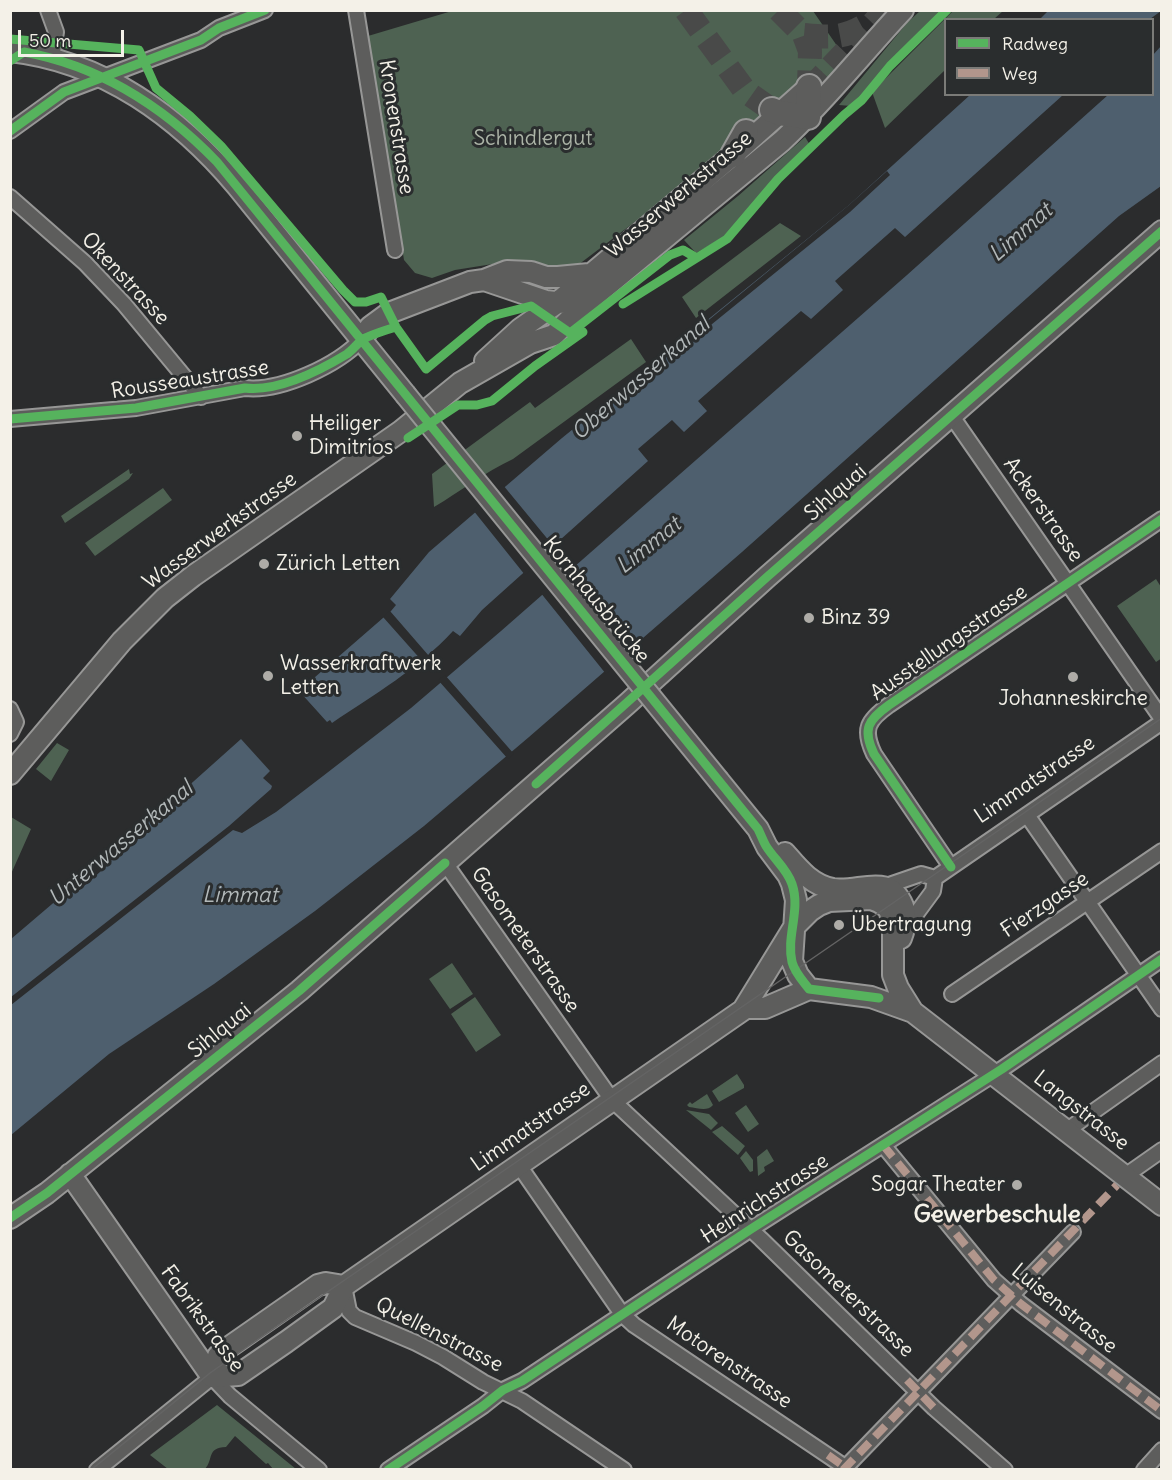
<!DOCTYPE html>
<meta charset="utf-8">
<style>
body{margin:0}
#map{position:relative;width:1172px;height:1480px;overflow:hidden;background:#2b2c2d;font-family:Delius,sans-serif}
canvas{display:block}
.frame{position:absolute;inset:0;border:12px solid #f4f1e8;pointer-events:none}
.legend{position:absolute;left:944px;top:18px;width:210px;height:78px;box-sizing:border-box;background:#2a2d2e;border:2px solid #7b7b78;margin:0;padding:8px 10px;list-style:none;font-size:18px;color:#f4f1e8}
.legend li{display:flex;align-items:center;gap:12px;height:30px}
.legend b{width:30px;border:2px solid #7b7b78}
.scale{position:absolute;left:18px;top:30px;width:106px;height:27px;box-sizing:border-box;border:3px solid #f4f1e8;border-top:0;padding-left:8px;font-size:18px;line-height:21px;white-space:nowrap;color:#f4f1e8;-webkit-text-stroke:4px #2a2d2e;paint-order:stroke}
</style>
<div id="map">
<canvas width="1172" height="1480"></canvas>
<div class="frame"></div>
<ul class="legend">
<li><b style="height:8px;background:#56b35d"></b>Radweg</li>
<li><b style="height:8px;background:#b2968c"></b>Weg</li>
</ul>
<div class="scale">50 m</div>
</div>
<script>
const ctx = document.querySelector('canvas').getContext('2d');
ctx.lineJoin = 'round';
function paint(path, color) {
  ctx.fillStyle = color;
  ctx.fill(path, 'evenodd');
}
function stroke(path, color, width, dash) {
  ctx.strokeStyle = color;
  ctx.lineWidth = width;
  ctx.lineCap = dash ? 'butt' : 'round';
  ctx.setLineDash(dash || []);
  ctx.stroke(path);
}
function write(font, color, halo, rows, align = 'center') {
  ctx.font = font + ' Delius,sans-serif';
  ctx.lineWidth = 6;
  ctx.setLineDash([]);
  ctx.textBaseline = 'middle';
  ctx.strokeStyle = halo;
  ctx.fillStyle = color;
  for (const [text, x, y, turn = 0] of rows) {
    ctx.save();
    ctx.translate(x, y);
    ctx.rotate((+turn || 0) * Math.PI / 180);
    ctx.textAlign = isNaN(turn) ? turn : align;
    if (halo) ctx.strokeText(text, 0, 0);
    ctx.fillText(text, 0, 0);
    ctx.restore();
  }
}
const green = new Path2D(`
 M452 11H813L853 69 698 174 578 265 560 269 499 263 455 270 432 278 415 273 404 260 368 36Z
 M920 11H943C928 29 908 43 892 60 879 75 868 93 851 106L839 105 907 23Z
 M953 11H1003L994 19 946 20 945 70 885 128 872 92Z
 M805 137 810 145 775 178 726 236 696 253 684 240 738 196Z
 M780 223 801 236 696 318 682 297Z
 M631 339 646 362 513 459C485 472 461 491 434 507L432 474 530 402 535 408Z
 M129 469 130 474 133 473 129 479 65 523 61 516Z
 M163 488 172 500 95 556 85 543Z
 M1156 579 1161 587 1162 658 1156 662 1117 606Z
 M57 743 69 750 51 781 36 769Z
 M11 817 31 829 11 874Z
 M452 963 473 994 450 1009 429 979Z
 M475 997 501 1035 476 1052 451 1014Z
 M737 1074 744 1085V1088L719 1102 712 1091Z
 M707 1094 713 1105C707 1112 698 1108 689 1107L687 1105 690 1102 692 1104Z
 M746 1105 759 1124 748 1132 735 1113Z
 M686 1110 709 1114 718 1123 711 1130Z
 M722 1126 745 1146 738 1155 712 1132Z
 M767 1149 774 1161 764 1167 765 1171 758 1176 757 1157Z
 M746 1151 753 1160V1171L750 1172 740 1158Z
 M217 1405 296 1469H273L268 1463 266 1464 235 1436 226 1447C206 1448 214 1459 205 1469H168L150 1455Z`);
const water = new Path2D(`
 M1048 11V10L1161 11 1150 19H1040Z
 M1161 46V186L1119 216 742 552 529 737 424 826 315 911 214 984 109 1054 11 1135V1005L233 830 242 833 276 812 323 776 411 708 501 631 907 275 1108 95 1152 94 1153 55Z
 M970 95H1063L905 237 895 228 835 281 843 290 811 319 801 311 698 401 707 411 684 432 672 420 638 449 648 461 482 610 460 636 453 631C418 669 375 694 332 723L330 720 327 722 299 691 391 611 396 605 390 599 429 552 562 438 849 205Z
 M241 739 270 771 263 778 272 786 271 789 229 826 11 997V939L72 887 77 892 108 865 109 857Z`);
const pier = new Path2D(`
 M887 171 890 175 850 212 669 359 666 355 849 205Z
 M503 485 555 548 525 575 473 510Z
 M570 566 636 648 606 674 540 592Z
 M390 611 429 656 423 662 383 617Z
 M445 675 514 754 508 759 438 680Z`);
const secondaryTunnel = new Path2D(`
 M809 87 883 10`);
const highwayTunnel = new Path2D(`
 M686 10 745 91 772 110
 M779 10 804 35 810 51 809 87
 M804 35C834 38 845 38 871 22`);
const street = new Path2D(`
 M48 10 56 32 52 58
 M356 10 395 250
 M10 131 64 92 201 40 219 28 265 10
 M10 197 85 263 124 304 201 397
 M951 415 1162 719
 M10 419 136 408 245 388C281 392 338 365 362 339
 M10 709 16 722 10 734
 M1027 815 1162 1009
 M445 863 612 1100 761 1239 934 1408 1005 1470
 M951 867 874 754C862 729 868 720 889 705L1162 519
 M935 878 1162 722
 M886 886 921 874 935 878
 M905 929 933 891 935 878
 M952 994 1162 851
 M1066 1131 1162 1063
 M883 1145 994 1280 1021 1304 1162 1411
 M518 1164 622 1314 634 1325 845 1467
 M1125 1176 1162 1150
 M344 1286 349 1311 355 1317 416 1343 443 1357 483 1382 522 1401 624 1470
 M97 1470 212 1377 230 1396 319 1470
 M388 1470 483 1406 503 1390 522 1381 751 1229 1002 1069 1162 959
 M843 1470 1073 1232
 M1144 1470 1162 1450`);
const secondary = new Path2D(`
 M10 51C103 61 179 117 237 186L405 394
 M484 280 546 301 565 303
 M362 339 370 327 389 313 470 282 484 280 507 271 531 272 546 277H558L589 274
 M485 361 520 329 557 303 733 155 809 87
 M10 774 122 641 165 598 193 576 401 431 460 383 530 343 554 335 585 304 782 141C826 100 862 54 903 10
 M719 781 758 829 767 847 788 875 792 884 796 900 792 961 798 975 809 989
 M785 853C798 868 811 885 833 889 860 893 889 872 903 906 907 916 905 928 901 938
 M745 1008H765L809 989 871 997 913 1012 1162 1205
 M70 1174 212 1377
 M10 1218 47 1193 299 991 627 704 767 577 1162 231
 M212 1377 238 1375 286 1342 333 1308 344 1286 743 1010 794 927 810 911 819 905 829 901 871 899 879 902 887 907 890 912 893 928V975L898 988 913 1012
 M212 1377 218 1356 222 1352 318 1285 326 1283 344 1286`);
const highway = new Path2D(`
 M772 110 779 113 808 117 809 87
 M733 155 746 132`);
const tram = new Path2D(`
 M91 1470 210 1373 240 1352 1162 718`);
const secondaryBridge = new Path2D(`
 M405 394 719 781`);
const quiet = new Path2D(`
 M883 1145 994 1280 1021 1304 1162 1411
 M907 1380 934 1408
 M828 1455 845 1467
 M843 1470 1117 1185`);
const cycleway = new Path2D(`
 M10 39 139 50 156 88 190 116 221 146 343 290 355 302H366L381 297 396 327 426 369 485 320 492 316 531 306 570 333 670 255 683 250 695 257
 M10 61 24 52C100 66 164 107 217 162L758 829C761 835 763 841 766 846 774 859 787 869 792 884 801 910 786 936 792 962 795 973 803 981 809 989L879 998
 M10 131 64 92 201 40 219 28 265 10
 M623 304 727 239 778 179 844 115 862 100 890 66 947 10
 M10 419 136 408 245 388C279 392 319 371 347 354 354 349 358 342 365 338 374 334 386 330 396 327
 M408 438 458 405H477L492 401 535 366 583 332
 M536 784 767 577 1162 231
 M951 867 874 754C862 729 868 720 889 705L1162 519
 M10 1218 47 1193 299 991 445 863
 M388 1470 483 1406 503 1390 522 1381 751 1229 1002 1069 1162 959`);
const markers = [
 [297,436,6,"#aeaca7"],
 [264,564,6,"#aeaca7"],
 [809,618,6,"#aeaca7"],
 [268,676,6,"#aeaca7"],
 [1073,677,6,"#aeaca7"],
 [839,925,6,"#aeaca7"],
 [1017,1185,6,"#aeaca7"]
];
const streetNames = [
 ["Kronenstrasse",396,127,81],
 ["Wasserwerkstrasse",679,195,-40],
 ["Okenstrasse",125,279,47],
 ["Rousseaustrasse",190,380,-9],
 ["Sihlquai",836,493,-41],
 ["Ackerstrasse",1043,510,55],
 ["Wasserwerkstrasse",220,531,-36],
 ["Kornhausbrücke",596,600,51],
 ["Ausstellungsstrasse",949,643,-35],
 ["Limmatstrasse",1035,780,-34],
 ["Fierzgasse",1045,905,-34],
 ["Gasometerstrasse",525,940,55],
 ["Sihlquai",220,1031,-39],
 ["Langstrasse",1081,1111,38],
 ["Limmatstrasse",531,1127,-35],
 ["Heinrichstrasse",765,1199,-33],
 ["Gasometerstrasse",848,1294,44],
 ["Luisenstrasse",1064,1309,39],
 ["Fabrikstrasse",202,1319,54],
 ["Quellenstrasse",439,1335,27],
 ["Motorenstrasse",729,1363,34]
];
const parkNames = [
 ["Schindlergut",533,139]
];
const poiNames = [
 ["Heiliger",309,424],
 ["Dimitrios",309,448],
 ["Zürich Letten",276,564],
 ["Binz 39",821,618],
 ["Wasserkraftwerk",280,664],
 ["Letten",280,688],
 ["Johanneskirche",1073,699,"center"],
 ["Übertragung",851,925],
 ["Sogar Theater",1005,1185,"right"]
];
const waterNames = [
 ["Limmat",1021,233,-41],
 ["Oberwasserkanal",641,379,-41],
 ["Limmat",649,546,-39],
 ["Unterwasserkanal",121,844,-40],
 ["Limmat",240,896]
];
const quarterNames = [
 ["Gewerbeschule",997,1215]
];
paint(green, '#4e6252');
paint(water, '#4e5f6e');
paint(pier, '#2b2c2d');
stroke(secondaryTunnel, '#494a49', 20, [20, 10]);
stroke(highwayTunnel, '#494a49', 24, [24, 12]);
stroke(street, '#979796', 18);
stroke(secondary, '#979796', 24);
stroke(highway, '#979796', 28);
stroke(street, '#5d5d5c', 14);
stroke(secondary, '#5d5d5c', 20);
stroke(highway, '#5d5d5c', 24);
stroke(tram, '#646464', 1.5);
stroke(secondaryBridge, '#979796', 24, []);
stroke(secondaryBridge, '#5d5d5c', 20);
stroke(quiet, '#b2968c', 8, [15, 8]);
stroke(cycleway, '#56b35d', 9);
for (const [x, y, r, color] of markers) {
  const dot = new Path2D();
  dot.arc(x, y, r, 0, 2 * Math.PI);
  ctx.fillStyle = color;
  ctx.fill(dot);
  stroke(dot, '#2a2d2e', 2);
}
write('21px', '#f4f1e8', '#2a2d2e', streetNames);
write('21px', '#acb4a7', '#2a2d2e', parkNames);
write('21px', '#f4f1e8', '#2a2d2e', poiNames, 'left');
write('italic 22px', '#b3b9ba', '#2a2d2e', waterNames);
write('bold 24px', '#f4f1e8', '#2a2d2e', quarterNames);
</script>
